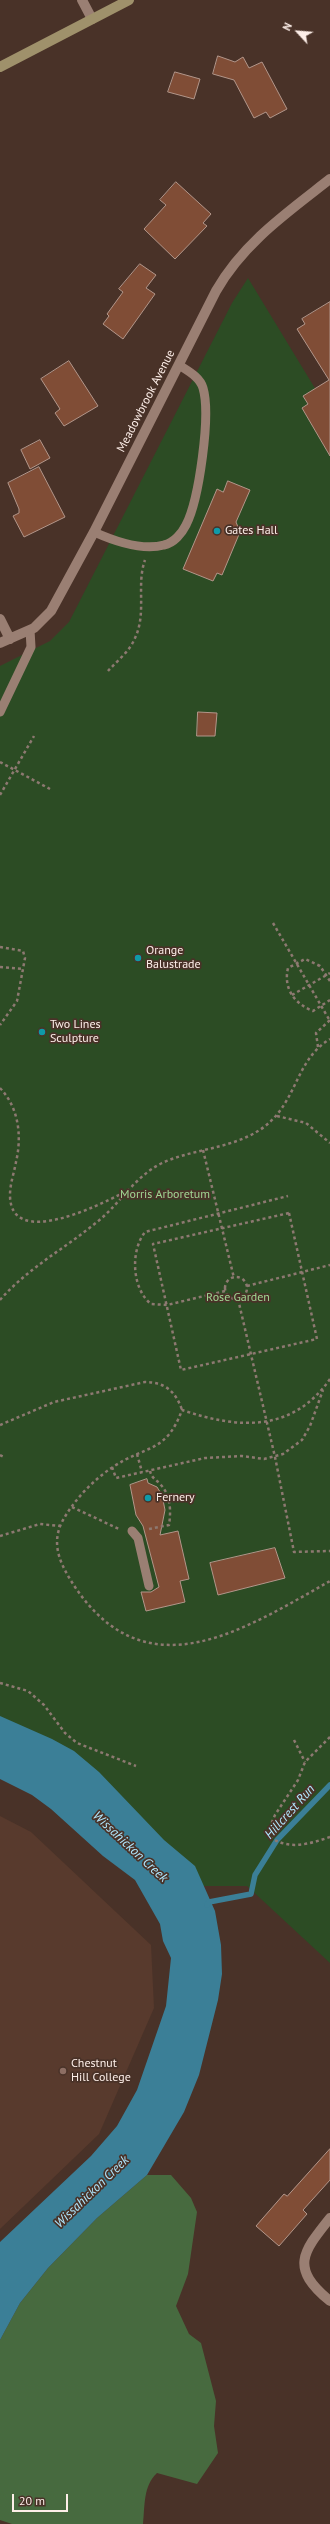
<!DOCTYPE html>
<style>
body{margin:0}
#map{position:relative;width:330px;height:2524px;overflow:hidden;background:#493228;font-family:"PT Sans",sans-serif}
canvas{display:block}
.north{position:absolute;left:278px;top:12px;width:40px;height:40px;-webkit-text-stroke:3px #493228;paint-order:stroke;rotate:296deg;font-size:11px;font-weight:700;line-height:16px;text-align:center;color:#fdeee8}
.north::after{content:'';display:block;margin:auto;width:14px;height:18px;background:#fdeee8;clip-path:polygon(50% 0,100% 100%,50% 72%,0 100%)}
.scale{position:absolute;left:12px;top:2494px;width:56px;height:18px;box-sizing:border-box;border:2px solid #fdeee8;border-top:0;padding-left:5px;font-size:12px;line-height:14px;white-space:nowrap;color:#fdeee8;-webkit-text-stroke:3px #493228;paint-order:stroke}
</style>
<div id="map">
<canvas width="330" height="2524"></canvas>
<div class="north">N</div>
<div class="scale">20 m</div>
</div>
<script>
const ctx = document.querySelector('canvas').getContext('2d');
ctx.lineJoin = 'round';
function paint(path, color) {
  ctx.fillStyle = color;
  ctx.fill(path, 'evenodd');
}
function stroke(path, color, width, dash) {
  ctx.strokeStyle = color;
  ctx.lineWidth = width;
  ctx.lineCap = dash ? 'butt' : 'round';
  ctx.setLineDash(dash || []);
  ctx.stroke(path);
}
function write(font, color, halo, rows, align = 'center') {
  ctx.font = font + ' "PT Sans",sans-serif';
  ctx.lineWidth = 3.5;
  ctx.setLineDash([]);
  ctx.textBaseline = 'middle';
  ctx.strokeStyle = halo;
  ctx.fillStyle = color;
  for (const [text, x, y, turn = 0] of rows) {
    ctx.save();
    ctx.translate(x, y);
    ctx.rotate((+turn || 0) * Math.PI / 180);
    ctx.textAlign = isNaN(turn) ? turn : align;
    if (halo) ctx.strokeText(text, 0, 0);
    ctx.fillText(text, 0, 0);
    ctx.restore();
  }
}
const built = new Path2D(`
 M0 1816 31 1832 151 1945 154 2008 99 2134 0 2229Z`);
const green = new Path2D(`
 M248 278 330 413V1963L247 1886H203L0 1724V666L50 641 69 622 232 303Z`);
const forest = new Path2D(`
 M147 2175H171L191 2198 197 2212 188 2274 176 2306 189 2334 201 2343 216 2401 214 2426 218 2453 197 2484 157 2473C143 2486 145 2506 143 2524H12L0 2520V2340L20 2303 48 2268 97 2218Z`);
const water = new Path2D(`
 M0 1716 52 1739 74 1751 99 1772 164 1840 195 1866 215 1911 221 1945 222 1974 218 2000 199 2075 184 2112 147 2175 97 2218 48 2268 20 2303 0 2340V2242L91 2156 117 2126 137 2090 166 2006 171 1958 163 1941 160 1924 135 1880 103 1856 51 1809 32 1795 0 1779Z`);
const stream = new Path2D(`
 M207 1905 209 1902 251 1894 255 1875 277 1840 330 1785`);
const building = new Path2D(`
 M218 56 235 62 243 57 249 68 262 62 287 109 270 118 266 112 254 118 234 80 213 74Z
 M175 72 200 79 194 99 168 92Z
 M176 182 211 214 203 223 207 226 175 259 144 229 166 205 160 200Z
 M140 264 156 275 146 288 155 294 123 339 103 324 109 316 107 314 123 292 119 289Z
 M330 302V456L302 408 308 404 303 396 329 380 297 329 305 324 302 319Z
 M69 361 98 406 64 426 55 413 60 409 41 379Z
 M40 440 50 458 30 469 21 450Z
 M39 467 65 517 24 537 13 516 19 513V509L8 483Z
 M228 481 250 490 236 522 240 532 222 575 217 573 213 581 183 569 217 489 223 492Z
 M198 712 217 713 215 736H197Z
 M147 1479 148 1483 157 1487 162 1495 165 1510 160 1535 178 1531 189 1579 180 1581 185 1602 146 1611 141 1592H151L159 1587 143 1526 136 1515 130 1485Z
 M275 1548 285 1578 218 1595 210 1563Z
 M330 2149V2180L303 2210 307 2214 279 2246 256 2226 284 2194 287 2196Z`);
const path = new Path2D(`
 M108 671C117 661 130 651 135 638 147 613 136 585 145 560
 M0 762 50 789
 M0 795 34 736
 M273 923 330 1021
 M0 947 23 951 25 958 17 1001 0 1025
 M0 967 23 969
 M330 981 320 966 305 959 288 968C283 989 295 1004 313 1011L330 1000
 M292 995 330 973
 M318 1047 316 1033 330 1020
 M0 1088C19 1108 22 1136 16 1162 14 1173 10 1184 10 1195 10 1250 99 1205 121 1194
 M277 1116 306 1123 330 1143
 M203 1150 234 1278
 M289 1213 317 1339 181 1370 153 1244Z
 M225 1288a11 11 0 1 1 22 0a11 11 0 1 1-22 0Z
 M247 1286 330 1265
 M225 1291 167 1305 151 1304C132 1289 130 1251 145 1232L288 1196
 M238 1299 275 1457 294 1552 330 1551
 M0 1300C28 1268 64 1249 97 1222 120 1204 134 1177 162 1163 195 1148 234 1149 264 1127 298 1101 295 1060 330 1039
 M330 1379C292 1433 238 1429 182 1410 166 1454 145 1445 113 1467 93 1480 73 1501 62 1522 50 1546 62 1567 75 1587 147 1694 245 1629 330 1581
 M0 1425 54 1402 145 1382C165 1382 176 1392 182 1410
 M137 1454 142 1472
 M0 1455 4 1457
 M112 1467 116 1478 205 1458 242 1456 264 1459 283 1454 302 1440 310 1426 323 1390
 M72 1507 119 1529
 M149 1529 169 1525C171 1512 171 1496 161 1485 156 1479 152 1479 150 1471
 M0 1536 40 1524 60 1526
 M0 1683 28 1691 44 1705 65 1733 77 1743 136 1766
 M330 1737 305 1762 298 1780 275 1815 269 1829V1836C288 1851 309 1844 330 1837
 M294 1740 305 1762`);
const lane = new Path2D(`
 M94 532C114 541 142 551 164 545 174 543 182 533 186 525 199 500 211 415 203 388 200 377 188 371 179 365
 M0 712 31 647 30 630
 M132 1531 138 1538 149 1586`);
const street = new Path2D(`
 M82 0 92 19
 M0 619 10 639
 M0 643 34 628 51 611 94 532 216 291C243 243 288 212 330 179
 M330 2218C302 2253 290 2268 330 2301`);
const secondary = new Path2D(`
 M0 67 129 0`);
const markers = [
 [217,531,4,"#0f9aa8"],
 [138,958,4,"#0f9aa8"],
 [42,1032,4,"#0f9aa8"],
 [148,1498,4,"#0f9aa8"],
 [63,2071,4,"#8d6e63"]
];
const streetNames = [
 ["Meadowbrook Avenue",146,401,-63]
];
const poiNames = [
 ["Gates Hall",225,531],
 ["Orange",146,951],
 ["Balustrade",146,965],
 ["Two Lines",50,1025],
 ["Sculpture",50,1039],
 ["Fernery",156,1498],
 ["Chestnut",71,2064],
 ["Hill College",71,2078]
];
const parkNames = [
 ["Morris Arboretum",165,1195],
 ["Rose Garden",238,1298]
];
const waterNames = [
 ["Hillcrest Run",290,1812,-48],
 ["Wissahickon Creek",130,1847,43],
 ["Wissahickon Creek",92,2192,-44]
];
paint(built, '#583a2d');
paint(green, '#2c4c24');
paint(forest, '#476a3f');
paint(water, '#3b7f97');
stroke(stream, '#3b7f97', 5.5);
paint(building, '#804d36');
stroke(building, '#b2968a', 1);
stroke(path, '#8d7971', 2.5, [3, 3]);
stroke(lane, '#9a7f73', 9);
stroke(street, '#9a7f73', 10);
stroke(secondary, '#9f916b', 10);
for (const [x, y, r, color] of markers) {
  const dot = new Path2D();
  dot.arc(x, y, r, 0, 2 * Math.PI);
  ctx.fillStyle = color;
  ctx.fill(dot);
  stroke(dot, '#493228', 1.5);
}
write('12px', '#fdeee8', '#493228', streetNames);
write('12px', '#fdeee8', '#493228', poiNames, 'left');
write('12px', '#a0d793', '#493228', parkNames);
write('italic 13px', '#b0e8ff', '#493228', waterNames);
</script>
